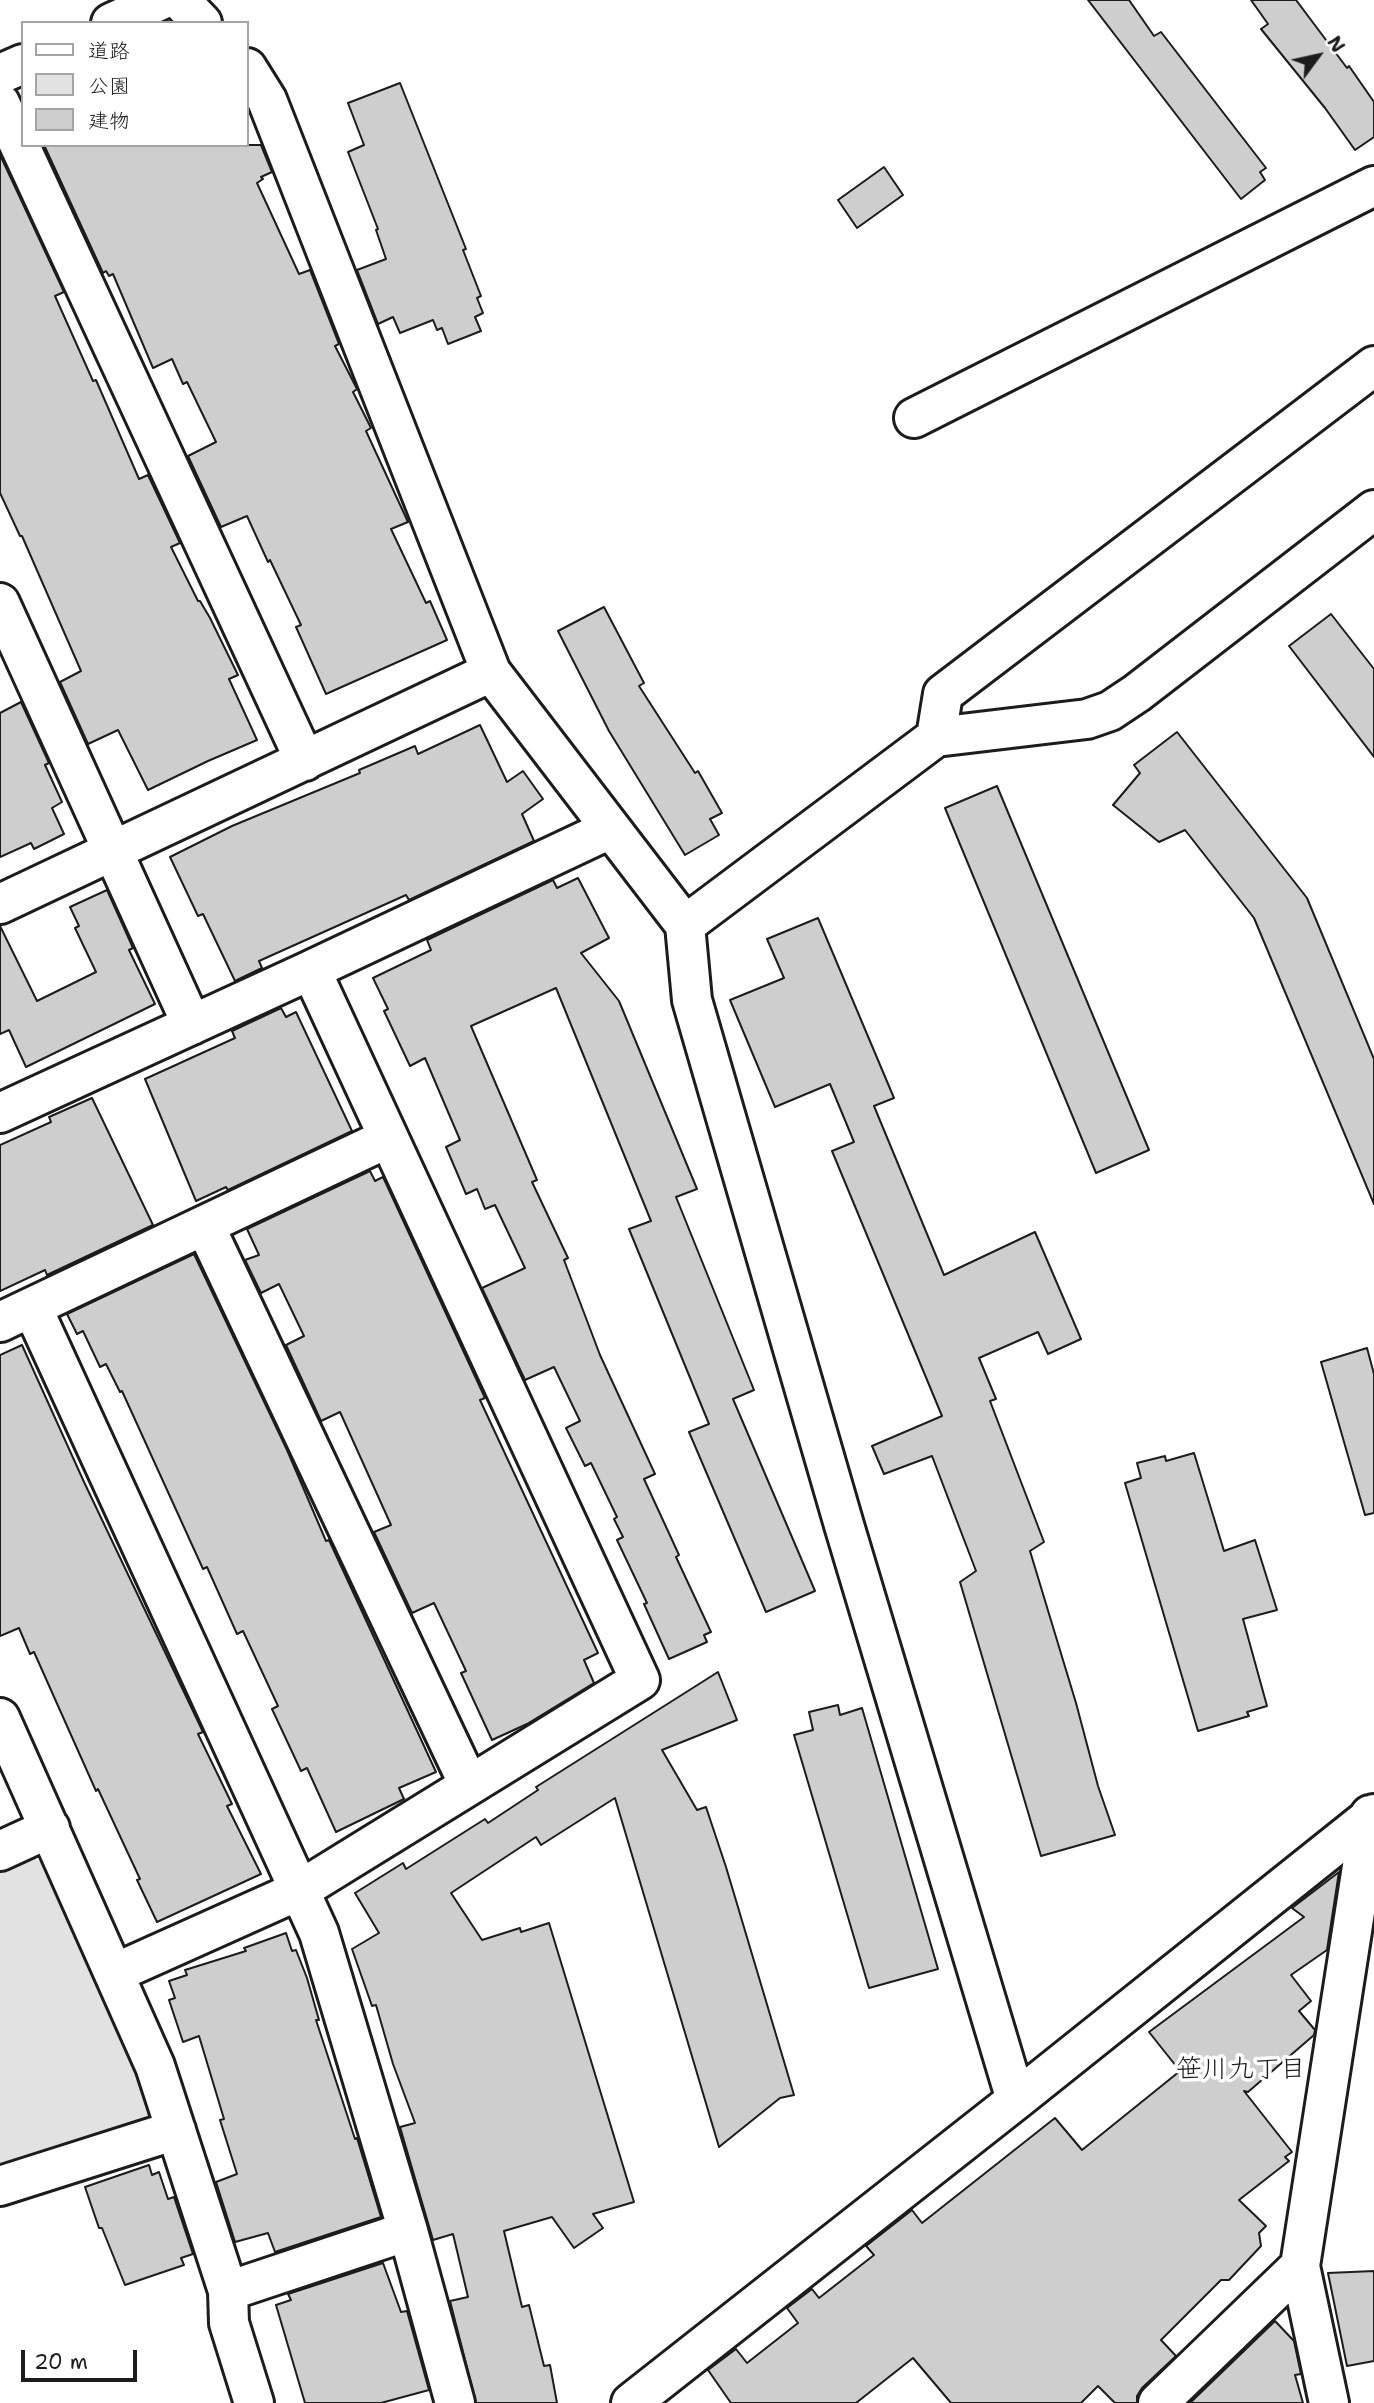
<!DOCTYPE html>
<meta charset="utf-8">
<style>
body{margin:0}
#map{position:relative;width:1374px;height:2403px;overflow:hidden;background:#fff;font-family:"Shantell Sans","Klee One",sans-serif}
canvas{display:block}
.legend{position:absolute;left:21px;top:21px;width:228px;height:126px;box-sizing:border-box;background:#fff;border:2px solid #a4a4a4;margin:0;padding:9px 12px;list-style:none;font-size:21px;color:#1c1c1c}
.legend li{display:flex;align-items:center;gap:14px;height:35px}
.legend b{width:35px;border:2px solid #a4a4a4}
.north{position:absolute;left:1283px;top:21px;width:70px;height:70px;-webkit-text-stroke:5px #fff;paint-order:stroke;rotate:57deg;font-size:19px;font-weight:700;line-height:28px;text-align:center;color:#1c1c1c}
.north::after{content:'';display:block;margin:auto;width:24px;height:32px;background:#1c1c1c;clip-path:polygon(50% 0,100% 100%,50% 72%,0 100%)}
.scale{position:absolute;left:21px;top:2350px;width:116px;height:32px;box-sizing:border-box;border:4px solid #1c1c1c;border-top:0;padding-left:9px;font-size:21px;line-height:24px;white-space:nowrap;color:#1c1c1c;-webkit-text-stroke:5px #fff;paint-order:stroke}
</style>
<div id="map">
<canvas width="1374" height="2403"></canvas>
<ul class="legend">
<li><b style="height:9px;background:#fff"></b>道路</li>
<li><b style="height:19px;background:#e2e2e2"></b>公園</li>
<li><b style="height:19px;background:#cecece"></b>建物</li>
</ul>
<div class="north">N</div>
<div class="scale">20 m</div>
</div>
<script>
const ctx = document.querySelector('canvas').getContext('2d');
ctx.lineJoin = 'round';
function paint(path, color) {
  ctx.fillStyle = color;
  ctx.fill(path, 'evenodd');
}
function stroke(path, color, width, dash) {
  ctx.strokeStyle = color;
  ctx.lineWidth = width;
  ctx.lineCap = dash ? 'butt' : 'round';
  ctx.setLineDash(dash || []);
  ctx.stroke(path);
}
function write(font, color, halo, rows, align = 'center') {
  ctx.font = font + ' "Shantell Sans","Klee One",sans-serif';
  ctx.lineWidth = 7;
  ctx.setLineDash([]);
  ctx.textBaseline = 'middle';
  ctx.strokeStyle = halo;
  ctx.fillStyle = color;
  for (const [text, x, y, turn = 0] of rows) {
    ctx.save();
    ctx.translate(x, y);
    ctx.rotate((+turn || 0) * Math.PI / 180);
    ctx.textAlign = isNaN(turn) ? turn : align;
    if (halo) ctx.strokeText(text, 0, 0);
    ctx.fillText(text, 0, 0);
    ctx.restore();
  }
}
const green = new Path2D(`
 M29 1856 46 1864 138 2062 154 2123 0 2173V1869Z`);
const building = new Path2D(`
 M1088 0H1129L1154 36 1161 32 1266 168 1260 172 1265 180 1241 199Z
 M1251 0H1296L1347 68 1349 66 1374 102V137L1355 150 1325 108 1261 29 1268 24Z
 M400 83 466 249 463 250 481 296 477 298 483 313 475 317 481 331 448 344 442 328 437 330 433 320 400 333 393 317 378 324 357 270 386 259 376 230 378 229 348 152 364 145 348 103Z
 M44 145H261L272 172 261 177 263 179 257 183 299 274 310 270 339 344 335 346 357 389 353 392 371 428 366 431 408 522 391 529 426 603 430 601 447 640 326 694 296 627 301 625 270 560 268 562 247 516 221 527 188 456 216 442 187 382 183 384 172 359 153 368 113 274 109 276 106 271 103 273Z
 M0 155 64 292 55 296 93 381 96 380 139 479 148 475 180 543 171 547 198 601H200L210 618 238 675 229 679 257 740 208 761 148 790 118 730 88 744 60 682 81 671 22 536H20L0 493Z
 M884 167 903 195 857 228 838 200Z
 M604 607 644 683 639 686 695 773 698 771 722 813 710 819 719 835 685 855 609 731 558 631Z
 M1331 614 1374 669V757L1289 646Z
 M21 702 49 763 45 765 62 802 52 808 64 834 34 849 31 843 0 857V713Z
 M480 725 507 782 523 771 543 799 522 814 534 841 409 900 406 895 259 961 262 968 235 981 203 914 198 916 170 857 232 826 360 773 359 770 415 746 418 754Z
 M1177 732 1307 898 1374 1059V1204L1254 918 1185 830 1159 842 1113 805 1140 773 1134 765Z
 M997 786 1149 1150 1096 1173 945 808Z
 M578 878 609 938 581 953 619 1001 697 1189 676 1197 754 1390 733 1399 815 1591 766 1612 689 1432 709 1424 629 1229 651 1221 556 988 471 1026 537 1180 532 1182 568 1258 564 1260 600 1355 655 1474 644 1479 679 1555 676 1557 711 1632 704 1635 707 1642 669 1659 644 1604 647 1603 617 1540 623 1537 614 1519 617 1517 591 1463 585 1466 566 1428 580 1421 554 1367 525 1380 482 1288 525 1268 495 1205 485 1209 477 1189 466 1194 446 1147 460 1140 425 1058 410 1066 384 1011 388 1009 373 978 431 950 427 940 553 880 557 888Z
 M107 890 133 948 129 950 155 1004 26 1067 9 1030 0 1034V926L37 1001 96 972 75 928 79 926 70 907Z
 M818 918 894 1098 874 1106 944 1275 1035 1232 1081 1339 1048 1354 1038 1332 979 1358 996 1399 990 1401 1044 1542 1030 1551 1076 1703 1098 1786 1115 1835 1041 1856 960 1582 976 1571 932 1456 884 1474 872 1446 942 1416 832 1151 854 1142 830 1084 775 1107 730 1000 784 978 767 939Z
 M281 1008 286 1017 296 1012 352 1131 228 1190 226 1187 196 1201 145 1079 235 1038 232 1031Z
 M92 1098 153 1225 47 1275 45 1270 0 1291V1145L51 1122 49 1117Z
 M370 1171 375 1181 383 1177 485 1398 480 1400 598 1653 584 1660 594 1683 527 1724 492 1740 461 1673 466 1671 434 1603 412 1613 374 1532 391 1525 340 1412 321 1421 286 1345 304 1336 279 1284 261 1293 245 1260 259 1255 247 1229Z
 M194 1254 287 1450 326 1541 329 1540 436 1772 399 1788 404 1799 336 1832 307 1768 301 1771 272 1709 278 1706 243 1631 237 1634 207 1567 203 1569 122 1391 120 1392 106 1364 100 1367 83 1331 77 1334 67 1314Z
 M22 1345 84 1482 203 1732 198 1734 232 1804 227 1806 261 1874 157 1922 137 1880 140 1879 98 1789 96 1791 34 1652 30 1654 19 1628 0 1636V1355Z
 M1367 1348 1374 1374V1513L1365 1515 1321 1362Z
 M1194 1453 1224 1551 1255 1540 1277 1610 1243 1619 1267 1706 1247 1712 1249 1716 1198 1731 1125 1483 1141 1478 1137 1463 1165 1456 1166 1461Z
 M718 1672 737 1720 662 1750 697 1810 706 1807 726 1867 794 2095 780 2098 719 2147 615 1798 541 1845 536 1837 451 1893 482 1940 520 1928 521 1932 549 1923 634 2202 593 2214 603 2228 574 2248 552 2217 504 2231 522 2307 529 2305 544 2366 550 2365 557 2403H476L450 2301 468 2297 453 2234 433 2240 400 2127 415 2123 393 2064 376 2005 372 2006 352 1949 379 1933 355 1893 403 1863 406 1869 485 1819 488 1823 538 1790 536 1787Z
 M838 1705 840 1715 862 1708 938 1969 869 1988 794 1735 813 1730 809 1712Z
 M1339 1872 1327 1950 1291 1975 1311 2001 1299 2011 1315 2030 1314 2035 1248 2092 1244 2091 1292 2152 1285 2157 1289 2161 1239 2200 1266 2226 1259 2233 1261 2246 1229 2280H1221L1161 2340 1176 2356 1142 2388 1137 2396V2403H1115L1098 2386 1081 2403H951L913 2358 856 2403H731L708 2370 736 2349 747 2363 798 2323 787 2308 812 2289 819 2298 874 2255 866 2246 912 2210 922 2223 1055 2118 1082 2150 1180 2071 1149 2032 1304 1917 1292 1908Z
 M286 1933 292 1951 296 1950 307 1978 319 2020H316L355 2139 357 2138 381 2217 275 2252 268 2233 235 2242 216 2182 237 2174 220 2120 224 2119 199 2036 183 2042 169 2000 175 1998 169 1981 187 1975 185 1970 246 1951 244 1948Z
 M149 2165 152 2175 159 2172 168 2199 174 2197 193 2254 181 2258 184 2265 125 2285 102 2228H99L85 2187Z
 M383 2263 401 2312 407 2311 429 2390 381 2403H305L276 2305 291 2300 288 2294Z
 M1374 2271V2361L1347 2366 1328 2273Z
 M1275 2321 1294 2341 1301 2374 1295 2375 1303 2403H1190Z`);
const minor = new Path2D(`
 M180 0 202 23
 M111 23 161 0
 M247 68 267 100 491 672 685 925 692 1000 844 1525 1016 2100
 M0 74 23 64
 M0 103 305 761
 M914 418 1374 186
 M0 603 192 1025
 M936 737 1087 719 1110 711 1137 693 1374 510
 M0 904 491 672
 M685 925 936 737 943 694 1374 366
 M0 1113 311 970
 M205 1226 469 1785
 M32 1307 319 1933 408 2231 455 2403
 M0 1322 388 1138
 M0 1718 155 2066 228 2291 408 2231
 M0 1851 50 1828
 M115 1973 300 1890 640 1680 311 970 610 829
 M0 2186 176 2130
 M228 2291 229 2323 254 2403
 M631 2403 1016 2100 1374 1814
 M1158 2403 1300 2266
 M1329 2403 1300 2266 1370 1815`);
const neighbourhoodNames = [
 ["笹川九丁目",1241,2070]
];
paint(green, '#e2e2e2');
paint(building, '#cecece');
stroke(building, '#1c1c1c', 2);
stroke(minor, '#1c1c1c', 44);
stroke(minor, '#fff', 38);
write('26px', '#1c1c1c', '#fff', neighbourhoodNames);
</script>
